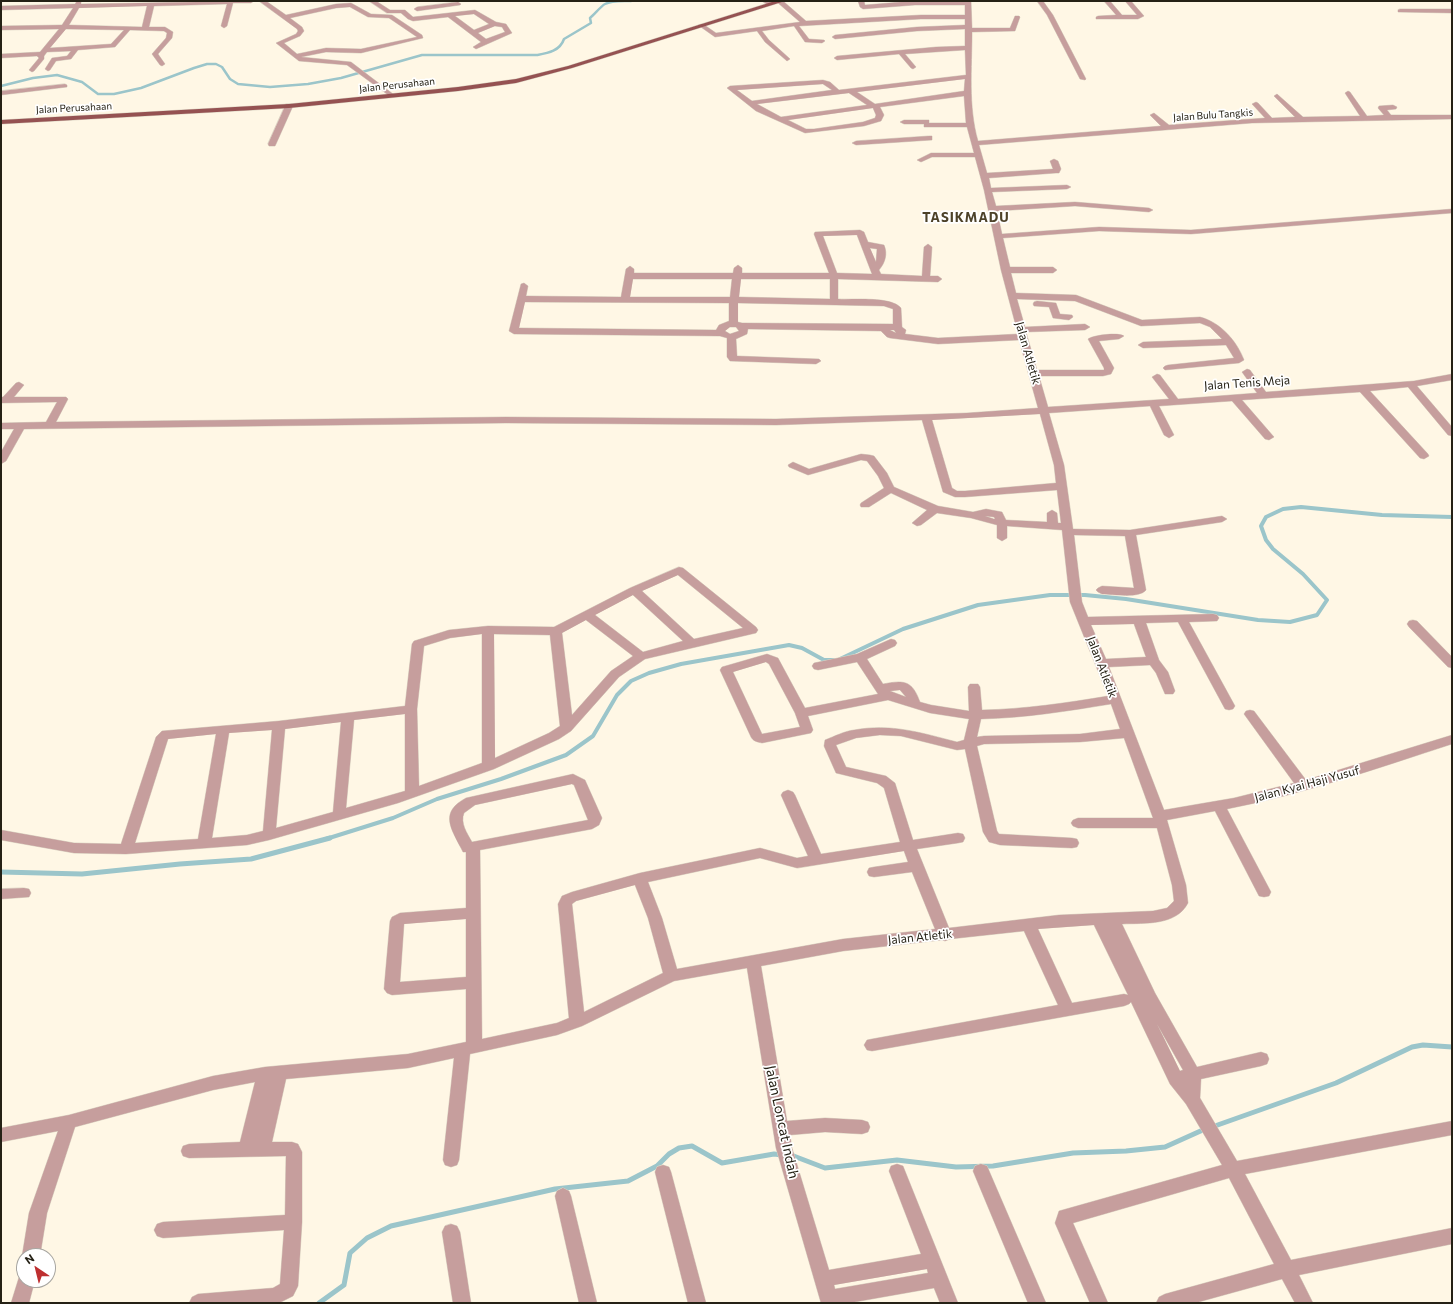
<!DOCTYPE html>
<style>
body{margin:0}
#map{position:relative;width:1453px;height:1304px;overflow:hidden;background:#fff7e5;font-family:Commissioner,sans-serif}
canvas{display:block}
.frame{position:absolute;inset:0;border:2px solid #252115;pointer-events:none}
.north{position:absolute;left:16px;top:1248px;width:40px;height:40px;box-sizing:border-box;background:#fff;border:1px solid #a8a6a1;border-radius:50%;rotate:325deg;font-size:11px;font-weight:700;line-height:16px;text-align:center;color:#252115}
.north::after{content:'';display:block;margin:auto;width:14px;height:18px;background:#be2f30;clip-path:polygon(50% 0,100% 100%,50% 72%,0 100%)}
</style>
<div id="map">
<canvas width="1453" height="1304"></canvas>
<div class="frame"></div>
<div class="north">N</div>
</div>
<script>
const ctx = document.querySelector('canvas').getContext('2d');
ctx.lineJoin = 'round';
function stroke(path, color, width, dash) {
  ctx.strokeStyle = color;
  ctx.lineWidth = width;
  ctx.lineCap = dash ? 'butt' : 'round';
  ctx.setLineDash(dash || []);
  ctx.stroke(path);
}
function paint(path, color) {
  ctx.fillStyle = color;
  ctx.fill(path, 'evenodd');
}
function write(font, color, halo, rows, align = 'center') {
  ctx.font = font + ' Commissioner,sans-serif';
  ctx.lineWidth = 3.5;
  ctx.setLineDash([]);
  ctx.textBaseline = 'middle';
  ctx.strokeStyle = halo;
  ctx.fillStyle = color;
  for (const [text, x, y, turn = 0] of rows) {
    ctx.save();
    ctx.translate(x, y);
    ctx.rotate((+turn || 0) * Math.PI / 180);
    ctx.textAlign = isNaN(turn) ? turn : align;
    if (halo) ctx.strokeText(text, 0, 0);
    ctx.fillText(text, 0, 0);
    ctx.restore();
  }
}
const streamFar2 = new Path2D(`
 M1 86 33 78 57 75 82 82 98 94H114L141 88 194 68 207 64H216L222 67 230 79 238 84 270 87 308 84 341 78 422 55H537C548 53 560 51 564 39L591 23 590 18C594 15 601 6 605 4 612 0 623 1 631 1`);
const streamFar1 = new Path2D(`
 M840 659 903 629 978 605 1050 595H1085L1126 599 1258 620 1290 622 1317 615 1327 600 1303 574 1273 549 1266 540 1261 526 1266 517 1283 509 1301 507 1382 515 1452 517
 M326 839 393 818 437 799 501 779 566 755 593 736 617 695 631 681 649 673 681 664 789 645 802 648 824 660H834`);
const stream = new Path2D(`
 M1 872 82 874 180 864 251 859 330 838
 M1212 1127 1336 1083 1412 1047 1423 1045 1452 1047
 M791 1155 825 1168 897 1160 956 1167 993 1166 1073 1153 1126 1151 1165 1147 1205 1129
 M319 1303 344 1285 350 1253 367 1238 391 1226 555 1189 628 1181 657 1166 669 1154 679 1148 692 1146 722 1163 774 1154 782 1155`);
const minor = new Path2D(`
 M77 1H81V4L254 1 251 3H233L227 26 224 28 221 26 227 4 154 6 149 27H165L173 32 172 38 158 54 165 64 162 66 160 65 152 54 166 38 167 33 164 31 130 30 115 47 78 50 71 59 56 61 50 70 48 71 45 69 52 58 67 56 71 51 47 52 44 56V59L34 71 32 72 29 70 39 58 37 56 1 58V54L40 52 59 29 1 30V26L62 25 73 8 1 10V6L75 4ZM147 6 142 27 69 25 79 8ZM66 29 124 30 111 44 50 48Z
 M259 1H266L286 15 336 4 351 3 371 14 392 15 422 35 423 38 361 53 326 52 301 57 351 62 393 94 394 95 391 97 347 65 299 61 276 43 296 34 298 31 297 29ZM350 7 368 17 389 18 417 37 361 49 326 48 297 54 284 43 300 36 304 31 302 27 290 18 336 8Z
 M369 1H376L390 10H405L413 17 475 10 496 22 506 24 512 33 476 49 473 47 481 42 448 17 413 21 408 19 401 13H387ZM474 14 489 24 474 30 455 16ZM495 26 502 27 505 32 486 39 478 33Z
 M762 1H769L773 4 768 5Z
 M778 1H783L806 21 921 15H965V5H915L863 9 860 7 858 1H864L865 5 913 1H971L972 28H1010L1015 16H1019L1020 17 1015 31 972 32C972 69 968 105 978 141L1161 126 1150 115 1154 113 1169 125 1265 118 1252 104 1256 102 1258 103 1272 118 1295 117 1274 96 1277 94 1303 117 1360 116 1345 93 1348 91 1350 92 1367 116 1384 115 1378 108 1379 106 1393 105 1397 107 1396 109 1387 110 1391 115H1452V119L1252 123 979 145 987 173 1053 169 1050 161 1054 159 1058 161 1061 169 1059 173H1056L989 178 991 188 1067 185 1071 187 1067 189 992 192 996 206 1075 202 1149 208 1153 210 1149 212 1075 206 997 211 1002 234 1099 227 1191 230 1452 209V213L1191 234 1099 231 1003 238 1010 267H1053L1057 270 1053 273H1011L1016 293 1076 295 1142 320 1200 317C1220 322 1237 341 1244 360L1239 363 1165 370 1163 368 1165 366 1168 365 1234 358 1226 345 1143 348 1138 345 1143 342 1222 339 1210 327 1200 323 1141 326 1075 301 1017 299 1025 327 1085 324 1090 327 1085 330 1026 332 1037 370H1104V368L1088 339C1093 335 1119 332 1124 336L1119 339 1099 341 1114 368 1111 374 1103 376H1039L1048 407 1169 399 1152 377 1157 374 1160 375 1178 399 1257 393 1242 372 1247 369 1250 370 1266 392 1414 381 1452 374V380L1417 386 1452 427V436L1448 435 1408 387 1370 391 1428 454 1429 456 1424 459 1420 458 1360 392 1242 400 1274 437 1269 440 1265 439 1232 401 1159 406 1174 435 1169 438 1164 435 1150 406 1049 413 1064 465 1073 529 1130 530 1222 516 1227 519 1222 522 1136 535 1146 590C1139 599 1113 594 1102 594L1098 592 1096 590 1098 588 1102 586 1134 588 1125 536 1074 535 1082 602 1088 617 1213 614 1217 615 1219 618 1217 621 1189 622 1235 706 1233 709 1229 710 1225 709 1178 622 1146 623 1159 660 1168 672 1175 691 1173 694H1165L1156 673 1150 665 1109 667 1164 810 1234 798 1294 783 1244 714 1246 711 1250 710 1254 711 1306 780 1452 735V744C1378 768 1304 794 1227 809L1271 892 1269 896 1264 897 1259 896 1215 811 1167 820 1186 885 1188 903C1176 926 1145 923 1122 924L1155 993 1197 1067 1261 1052 1267 1054 1269 1059 1267 1064 1261 1066 1201 1079 1200 1098 1237 1161 1452 1121V1135L1245 1174 1291 1260 1452 1228V1244L1299 1275 1313 1303H1295L1282 1279 1195 1303H1156L1159 1297 1165 1294 1274 1264 1229 1178 1073 1223 1108 1303H1090L1055 1223 1059 1211 1222 1165 1186 1104 1170 1084 1131 1002 1129 1004 1124 1006 872 1051 867 1050 864 1045 867 1040 872 1039 1058 1005 1024 931 950 939 945 941 942 940 843 951 761 966 787 1121 825 1118 862 1120 868 1122 870 1127 868 1132 862 1134 825 1132 790 1135 792 1148 829 1270 921 1254 889 1171 891 1166 897 1164 903 1166 905 1171 958 1303H940L934 1288 849 1303H821L776 1148 747 968 674 981 582 1026 557 1035 470 1054 459 1160 457 1165 451 1167 445 1165 443 1160 454 1058 408 1068 286 1079 272 1142H292L298 1144 302 1152V1222L298 1286 293 1296 281 1302 189 1303 192 1297 198 1294 273 1288 280 1284 284 1230 163 1238 157 1236 154 1230 157 1224 163 1222 285 1215 286 1156 189 1158 183 1156 181 1151 183 1146 189 1144 240 1142 255 1082 213 1090 75 1127 47 1213 40 1256H24V1260L22 1256 29 1213 58 1131 1 1142V1128L69 1115 213 1076 265 1067 408 1054 466 1042V989L392 995 387 993 384 989 390 921 392 917 400 913 466 908V852H463L461 848C450 827 440 812 466 798L573 774 585 780 602 818 599 825 592 829 480 850 482 1039 557 1023 569 1018 558 904 562 896 572 892 640 873 760 848 797 858 808 856 781 795 783 792 788 790 793 792 795 795 821 854 900 842 884 788 877 783 836 773 824 746 825 740C835 736 845 731 854 730 891 723 922 733 957 742L964 740 969 719 930 713 888 700 808 716 813 730 811 733 762 743C757 742 753 741 751 737L720 670 722 667 767 654 778 658 805 708 878 694 857 662 818 670 814 669 812 666 814 663 857 654 891 639 895 640 897 643 895 646 867 659 883 684C904 680 912 680 920 702L931 705 969 711 968 687 970 684H978L980 687 982 710C1025 709 1066 703 1108 696L1070 602 1062 530 1007 526V538L1002 541 997 538V525L971 518 937 513 921 525 917 526 912 523 927 510 891 493 869 507H861L860 505 861 503 884 488 878 476 867 461 861 460 808 475 789 467 788 465 793 462 809 469 861 454 870 455 874 456 887 473 894 487 938 506 973 512 986 509 1002 512 1006 520 1047 522V513L1052 510 1057 513 1058 523H1061L1057 490 965 497H955L943 492 922 420 776 425 506 423 24 429 6 461 1 464V452L14 429H1V423L46 422 57 402 1 403V397H3L16 383 19 382 24 385 14 397H66L68 399 56 422 506 417 776 419 967 413 1038 408 1019 340 938 344 890 338 887 337 881 331 748 329 747 334 736 339 737 356 819 359 821 361 816 364 730 361 727 357V338L720 336 514 334 509 331 521 284 524 283 528 286 526 296 621 297 626 269 630 266 634 269V273H733L734 268 738 265 742 268V273H829L814 234 815 232 860 230 864 232 868 242 884 245C888 254 885 263 879 270L881 274 922 276 924 247 928 244 932 247 930 276H938L942 279 938 282 838 279V299C854 300 891 296 901 308L902 327 906 330 905 334 938 338 1018 334 1001 270 984 190 975 157H932L921 162 917 160 931 153H974L967 127H924V124H904L900 122 904 120H929V123H966L964 96 880 107 884 115 881 121 864 126 805 133 756 111 727 88 730 86 823 80 830 82 839 90 966 75 965 50 905 54 916 67 913 69 911 68 899 54 837 60 834 58 837 56 936 47 965 46V29L917 31 835 39 832 37 835 35 917 27 965 25V19H921L799 26 809 39 824 40 825 41 822 43 805 42 794 26 762 31 769 40 789 58 790 59 787 61 765 42 757 31 715 37 698 25 703 24 716 33 800 22 778 3ZM965 79 964 91 875 104 857 92ZM823 84 832 90 752 101 737 90ZM849 93 867 105 781 117 757 104ZM873 108 876 115 875 118 863 122 814 129H806L788 120ZM857 235 872 274 837 273 823 236ZM870 248 877 249 876 262ZM633 279H732L730 297H630ZM741 279H830V299L739 297ZM525 302 729 303V321L719 325 716 330 519 328ZM738 303 884 306 893 309V324L742 323 738 322ZM730 327H736L739 331 730 334 725 331ZM890 330H894L896 333ZM1040 414 1054 465 1056 483 965 491H957L952 488 932 420ZM985 516 994 517 995 519H994ZM1134 624 1146 657 1106 659 1091 625ZM766 662 769 664 795 713 800 727 762 734 733 672ZM900 690 906 697 890 691ZM1111 704 1120 729 1080 734 984 736 977 737 981 719C1025 718 1068 711 1111 704ZM880 735 901 736 957 750 965 749 983 832 989 842 1000 845 1072 848 1077 847 1079 843 1077 839 1072 838 999 834 997 831 977 746 984 744 1080 742 1124 738 1153 818H1078L1073 820 1071 823 1073 826 1078 828H1157L1172 885 1174 901 1167 908 1153 911 1059 915 949 928 917 849 958 843 963 842 965 838 963 834 958 833 913 840 895 783 886 776 846 767 836 745 856 738ZM572 784 574 785 588 820 472 842C467 833 460 823 464 813L475 805ZM904 851 908 862 874 867 869 868 867 872 869 876 874 877 912 872 935 929 843 939 677 969 662 918 648 882 760 858 797 868ZM635 885 648 918 663 973 584 1012 572 904 576 901ZM466 919V977L400 982 404 924ZM1094 925 1128 995 1124 994 1072 1003 1038 929ZM1157 1024 1183 1070 1180 1071ZM927 1269 928 1273 835 1289 834 1285Z
 M1037 1H1043L1053 15 1086 79 1085 80 1080 79 1047 15Z
 M1104 1H1110L1122 15H1137L1125 1H1131L1144 16 1138 19H1096V17L1098 16 1116 15Z
 M458 2 461 4 460 5 417 11 414 9 417 7Z
 M1400 9H1452V13L1398 12V10Z
 M65 84 67 85V87L1 95V91Z
 M286 104H292L293 106 276 144 275 146H269L268 144Z
 M929 136H932V140L856 145 852 143 856 141Z
 M1037 301 1056 303 1060 314 1072 315 1073 317 1069 320 1053 318 1049 307 1034 306 1033 304 1034 302Z
 M679 567 683 568 756 627 758 630 756 633 645 659 619 677 571 731 559 739 494 769 398 803 269 840 247 845 126 854 74 853 1 840V830L74 843 121 844 156 737 162 731 279 721 405 706 412 644 414 641 449 630 488 626 554 627 630 588ZM678 575 743 628 694 639 642 591ZM633 595 683 641 643 652 595 615ZM586 620 633 656 611 671 572 715 562 633ZM482 634V763L419 786 417 709 424 646 450 638ZM494 634 550 635 560 726 549 733 495 758ZM405 714V791L346 808 354 720ZM341 722 333 812 276 828 285 729ZM272 730 263 831 247 835 212 838 229 733ZM216 734 198 839 135 843 168 739Z
 M1413 620 1417 621 1452 657V668L1448 667 1409 627 1407 624 1409 621Z
 M24 888 29 889 31 893 29 897 1 899V889Z
 M981 1164 987 1166 1046 1303H1028L973 1171 975 1166Z
 M663 1165 669 1167 671 1172 706 1303H688L655 1172 657 1167Z
 M563 1188 569 1191 571 1196 597 1303H579L555 1196 557 1191Z
 M451 1224 457 1226 460 1232 471 1303H453L442 1232 445 1226Z
 M24 1272V1280H35L29 1303H11L20 1274Z`);
const major = new Path2D(`
 M775 1H785L572 68 516 83 458 91 289 108 1 124V120L289 104 458 87 516 79 568 66Z`);
const farStreetnames = [
 ["Jalan Perusahaan",397,85,-6],
 ["Jalan Perusahaan",74,108,-3],
 ["Jalan Bulu Tangkis",1213,115,-4]
];
const streetNames = [
 ["Jalan Atletik",1028,353,74],
 ["Jalan Tenis Meja",1247,383,-4],
 ["Jalan Atletik",1102,667,69],
 ["Jalan Kyai Haji Yusuf",1307,784,-15],
 ["Jalan Atletik",920,937,-6]
];
const farDistrictnames = [
 ["TASIKMADU",966,218]
];
const nearStreetnames = [
 ["Jalan Loncat Indah",782,1122,78]
];
stroke(streamFar2, '#9bc5ca', 2.5);
stroke(streamFar1, '#9bc5ca', 4);
stroke(stream, '#9bc5ca', 5);
stroke(minor, '#dcd5c4', 1);
stroke(major, '#dcd5c4', 1);
paint(minor, '#c69e9d');
paint(major, '#955252');
write('10px', '#252115', '#fff', farStreetnames);
write('12px', '#252115', '#fff', streetNames);
ctx.letterSpacing = '1px';
write('bold 13px', '#4d4229', '#fff', farDistrictnames);
ctx.letterSpacing = '0px';
write('14px', '#252115', '#fff', nearStreetnames);
</script>
